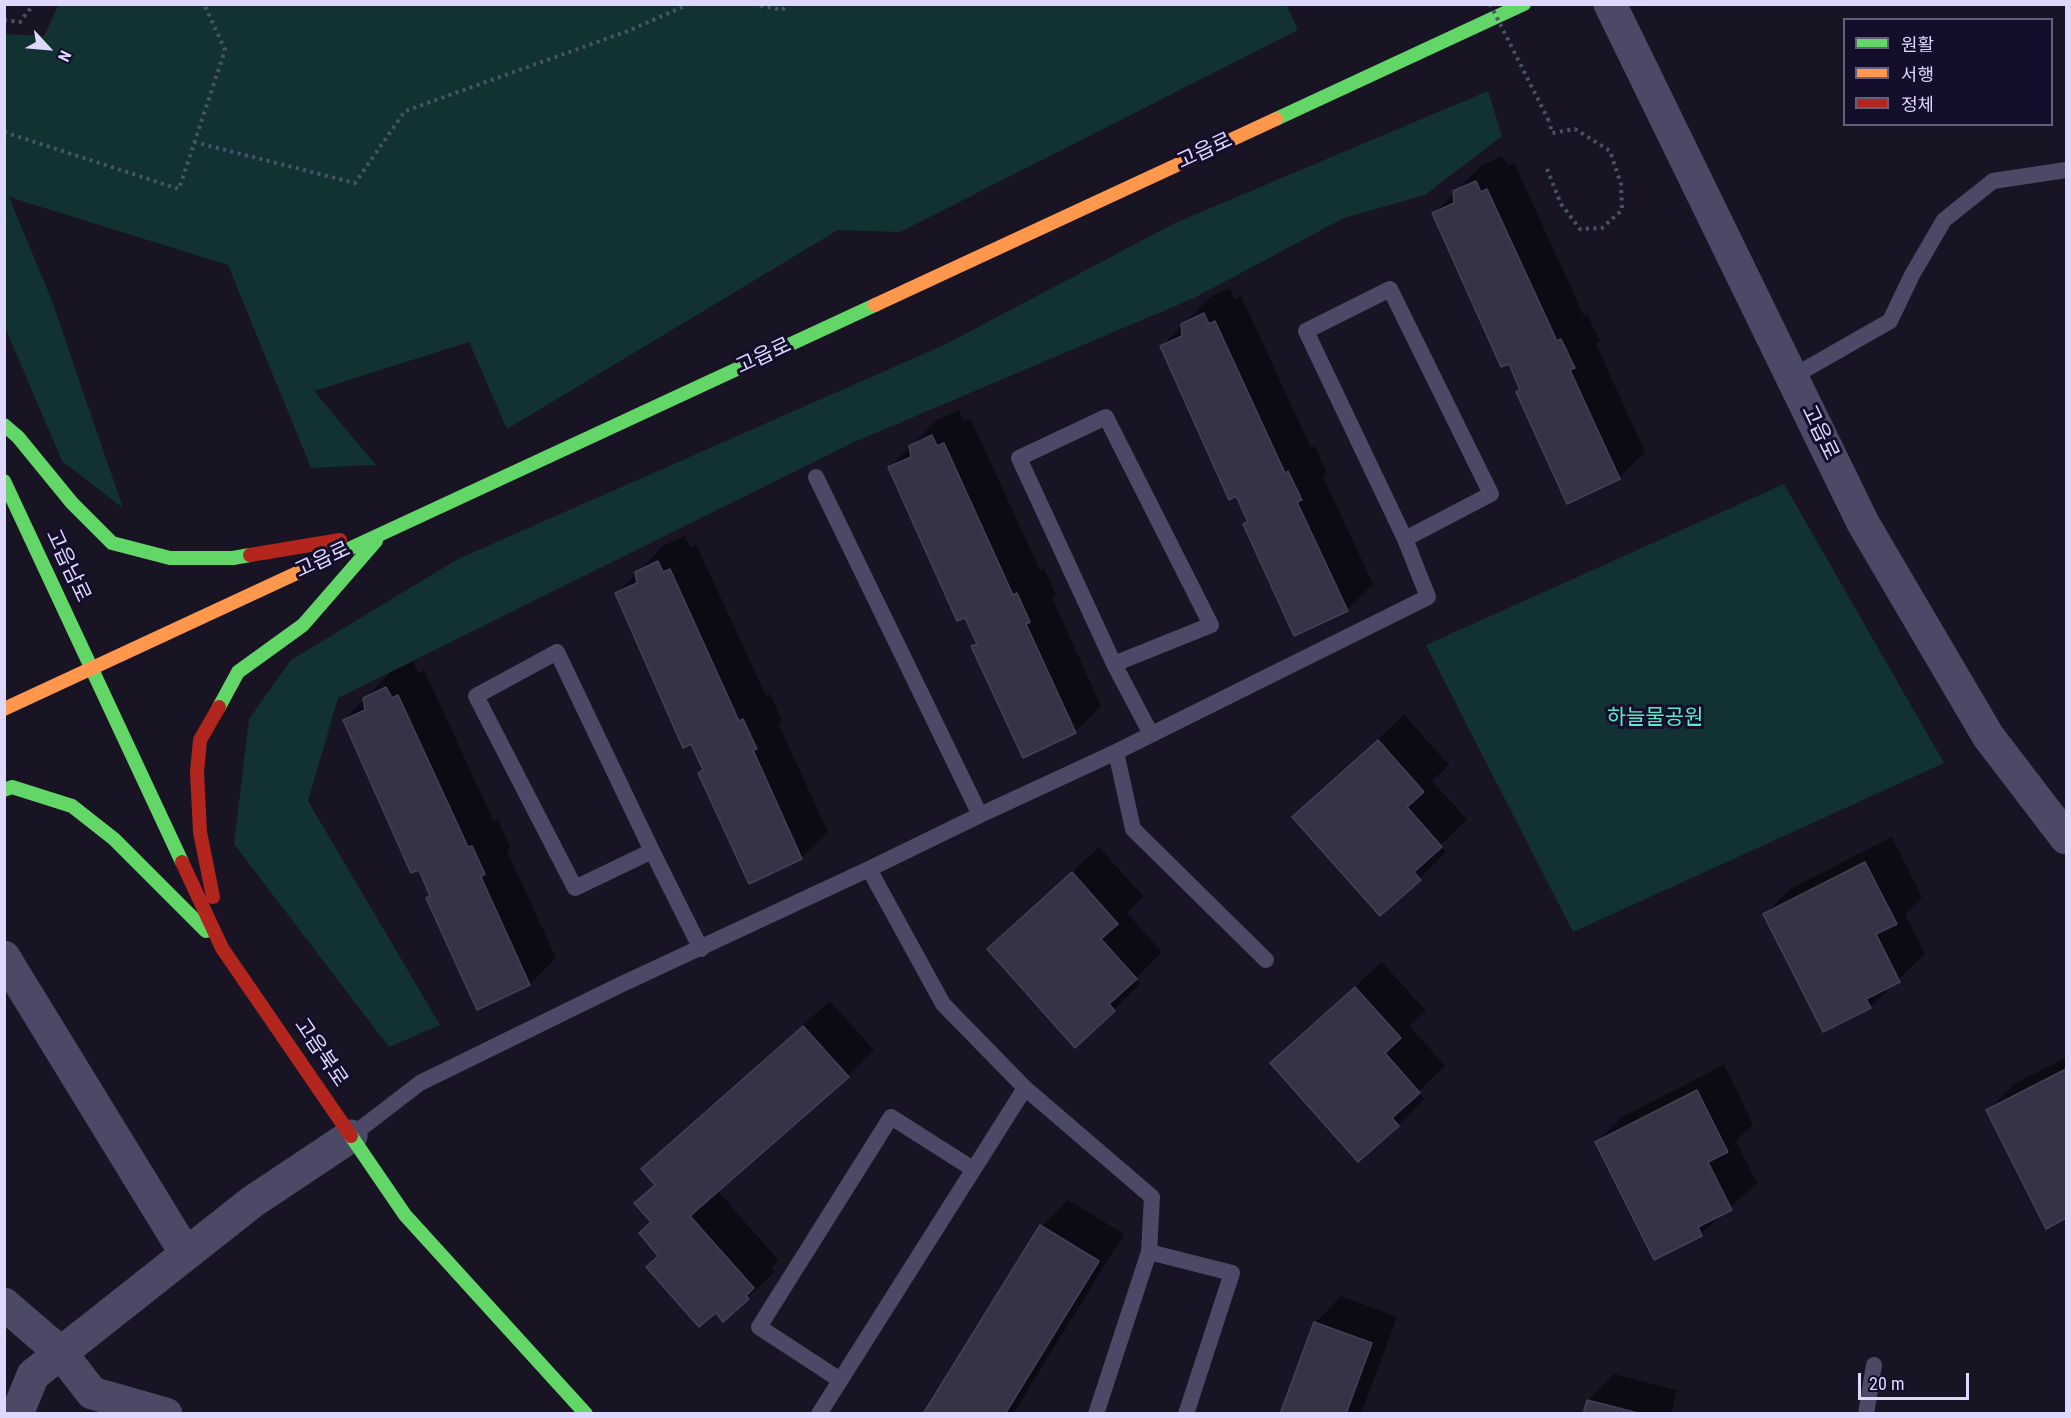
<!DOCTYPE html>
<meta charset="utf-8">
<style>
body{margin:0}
#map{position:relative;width:2071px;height:1418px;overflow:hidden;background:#181424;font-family:"Roboto Condensed","Noto Sans KR",sans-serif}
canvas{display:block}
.frame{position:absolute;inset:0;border:6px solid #ded8ff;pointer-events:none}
.legend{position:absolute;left:1843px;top:18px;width:210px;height:108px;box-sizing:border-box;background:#140e2a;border:2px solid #655f7f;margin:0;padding:8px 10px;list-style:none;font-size:18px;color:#ded8ff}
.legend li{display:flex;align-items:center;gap:12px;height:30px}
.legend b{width:30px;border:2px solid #655f7f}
.north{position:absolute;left:18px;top:18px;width:60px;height:60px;-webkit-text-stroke:4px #140e2a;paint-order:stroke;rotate:116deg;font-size:16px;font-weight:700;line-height:24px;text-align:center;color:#ded8ff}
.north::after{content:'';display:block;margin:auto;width:21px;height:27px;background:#ded8ff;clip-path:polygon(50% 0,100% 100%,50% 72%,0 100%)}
.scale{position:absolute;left:1858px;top:1373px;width:111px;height:27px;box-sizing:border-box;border:3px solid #ded8ff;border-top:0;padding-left:8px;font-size:18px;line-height:21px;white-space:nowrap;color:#ded8ff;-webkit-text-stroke:4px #140e2a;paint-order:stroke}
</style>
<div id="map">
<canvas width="2071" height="1418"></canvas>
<div class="frame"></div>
<ul class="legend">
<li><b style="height:8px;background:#63d668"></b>원활</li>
<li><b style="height:8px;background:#ff974d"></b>서행</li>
<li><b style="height:8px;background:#b3261e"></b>정체</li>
</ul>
<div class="north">N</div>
<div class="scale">20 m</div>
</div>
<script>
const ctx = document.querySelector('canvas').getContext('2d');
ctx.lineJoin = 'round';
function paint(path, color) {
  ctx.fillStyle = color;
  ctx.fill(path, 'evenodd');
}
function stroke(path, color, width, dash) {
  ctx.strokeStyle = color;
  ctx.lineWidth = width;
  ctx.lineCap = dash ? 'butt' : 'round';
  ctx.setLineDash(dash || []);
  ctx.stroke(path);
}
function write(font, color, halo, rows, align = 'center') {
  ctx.font = font + ' "Roboto Condensed","Noto Sans KR",sans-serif';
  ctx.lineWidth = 6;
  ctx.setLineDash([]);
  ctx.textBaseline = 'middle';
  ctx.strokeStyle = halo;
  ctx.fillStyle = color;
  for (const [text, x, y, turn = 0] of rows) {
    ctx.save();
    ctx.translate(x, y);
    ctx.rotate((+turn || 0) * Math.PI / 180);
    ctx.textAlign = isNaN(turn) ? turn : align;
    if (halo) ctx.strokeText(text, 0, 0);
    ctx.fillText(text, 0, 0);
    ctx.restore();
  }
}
const green = new Path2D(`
 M59 4H1286L1298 30 900 232 838 230 507 429 469 342 314 391 376 465 311 468 228 265 9 197 52 301 123 508 62 461 5 327V34L44 36Z
 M1488 91 1502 136 1425 195 1344 218 1194 298 852 443 338 698 308 801 440 1025 389 1047 234 844 249 719 291 660 458 559 946 344 1175 223Z
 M1784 484 1944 763 1573 932 1426 645Z`);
const shadow = new Path2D(`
 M1502 156 1508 166 1514 163 1584 316 1587 314 1600 341 1596 344 1645 452 1619 478 1517 393 1521 388 1434 213 1481 166Z
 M1230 288 1235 299 1241 296 1311 448 1315 446 1327 473 1323 477 1373 584 1347 610 1245 524 1249 520 1162 346 1209 298Z
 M959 410 963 421 970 418 1040 570 1044 568 1056 595 1052 598 1101 706 1075 732 973 647 977 642 890 467 937 420Z
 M685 536 690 547 696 544 766 696 770 694 782 721 779 725 828 832 801 858 700 773 704 769 616 594 663 546Z
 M413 662 418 673 424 670 494 822 498 820 510 847 507 851 556 958 530 984 432 895 344 720 391 672Z
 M1404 715 1449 765 1432 781 1467 819 1440 846 1446 852 1419 879 1294 817Z
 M1892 837 1922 897 1905 914 1925 954 1870 1007 1765 914 1791 888Z
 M1099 847 1143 896 1127 913 1162 952 1135 979 1140 984 1114 1010 989 949Z
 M1382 962 1426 1011 1410 1026 1445 1066 1418 1092 1424 1099 1398 1125 1272 1063 1298 1037Z
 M830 1001 874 1050 847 1076 717 1190 779 1261 771 1269 775 1272 724 1320 660 1255 652 1221 636 1203 656 1183 643 1169 669 1143Z
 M2066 1058V1216L2046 1227 1988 1111 2014 1084Z
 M1724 1065 1753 1124 1736 1141 1757 1183 1701 1234 1597 1142 1623 1116Z
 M1068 1200 1124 1234 1013 1414H925L1042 1226Z
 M1341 1296 1397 1317 1361 1414H1281L1315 1323Z
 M1614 1374 1677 1390 1671 1414H1647L1604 1403V1406L1588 1400Z`);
const building = new Path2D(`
 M1476 181 1481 192 1487 189 1557 341 1561 339 1575 368 1570 370 1620 479 1567 504 1516 392 1520 390 1509 364 1501 367 1432 213 1454 203 1453 191Z
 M1204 313 1209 324 1215 321 1285 473 1288 471 1302 500 1297 502 1348 611 1294 636 1243 524 1248 522 1236 496 1229 500 1160 346 1182 336 1181 324Z
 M932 435 937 446 944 443 1013 595 1017 593 1030 622 1026 624 1076 733 1023 758 971 646 977 644 965 618 957 621 888 467 911 457 909 446Z
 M658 561 663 572 670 569 739 721 743 719 757 749 753 750 802 859 749 884 698 773 703 770 691 744 683 748 615 593 637 583 635 572Z
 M386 687 392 698 398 695 468 847 472 846 485 874 481 877 530 985 477 1010 426 898 430 896 419 870 411 873 343 720 365 710 363 698Z
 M1378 740 1424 792 1407 807 1442 847 1414 872 1421 880 1380 916 1292 817Z
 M1865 862 1897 924 1876 934 1900 982 1866 999 1871 1008 1823 1032 1763 914Z
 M1072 872 1118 924 1101 939 1137 979 1109 1004 1115 1011 1075 1048 987 949Z
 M1355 987 1401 1038 1385 1053 1420 1093 1392 1118 1399 1126 1358 1162 1270 1063Z
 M803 1026 849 1077 690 1216 754 1288 746 1296 749 1299 723 1322 716 1313 699 1327 646 1267 658 1256 639 1233 651 1222 634 1203 655 1185 641 1169Z
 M2066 1069V1218L2046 1229 1986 1110Z
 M1697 1090 1728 1152 1708 1162 1732 1210 1698 1227 1702 1236 1654 1260 1595 1142Z
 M1040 1225 1099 1261 1005 1414H923Z
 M1314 1322 1372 1343 1346 1414H1280Z
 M1587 1400 1641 1414H1583Z`);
const path = new Path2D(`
 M753 4 782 10 789 4
 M4 20 20 22 34 4
 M4 132 179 189 225 50 204 4
 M194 142 355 183 405 111 628 31 689 4
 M1547 169 1561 204 1580 229 1602 228 1622 210 1621 184 1610 151 1575 129 1552 133 1549 121`);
const lane = new Path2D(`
 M1792 377 1890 321 1912 275 1944 220 1993 181 2066 170
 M816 477 980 815
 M1114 664 1211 625 1106 417 1019 458 1114 664 1151 734
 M1116 752 1133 829 1266 960
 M652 851 575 888 476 696 557 652 652 851 701 949
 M1025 1088 943 1004 869 869 980 815 1116 752 1428 597 1405 539 1306 331 1390 289 1491 494 1405 539
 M351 1136 420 1083 620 985 869 869
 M1149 1252 1232 1273 1186 1414
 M840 1380 759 1327 891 1117 973 1169
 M819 1414 1025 1088 1152 1197 1149 1252 1096 1414
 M1866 1414 1874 1365`);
const street = new Path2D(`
 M1610 4 1863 523 1988 736 2066 838
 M4 957 186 1254
 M4 1304 61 1353 92 1393 166 1414
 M17 1414 33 1375 252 1202 351 1136`);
const fast = new Path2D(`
 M1276 119 1524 4
 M4 425 18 437 72 503 112 543 170 558H233L250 555
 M4 481 182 862
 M325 560 875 305
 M219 707 238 672 303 625 376 541
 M4 790 12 787 72 806 114 839 206 931
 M351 1136 405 1215 586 1414`);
const slow = new Path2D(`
 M875 305 1276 119
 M4 709 325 560`);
const jam = new Path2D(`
 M250 555 340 540
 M182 862 222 948 351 1136
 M213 897 200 832 197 772 200 740 219 707`);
const pathBridge = new Path2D(`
 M1490 4 1549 121`);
const streetNames = [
 ["고읍로",1205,152,-25],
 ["고읍로",764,357,-25],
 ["고읍로",1819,433,64],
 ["고읍로",323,561,-25],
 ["고읍남로",67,566,65],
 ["고읍북로",320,1053,56]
];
const parkNames = [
 ["하늘물공원",1655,719]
];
paint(green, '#123133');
paint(shadow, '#0007');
paint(building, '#373246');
stroke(building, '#453f58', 1.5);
stroke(path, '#465465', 4, [3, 4.5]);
stroke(lane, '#4b4965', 16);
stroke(street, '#4b4965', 33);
stroke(fast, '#63d668', 14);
stroke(slow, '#ff974d', 14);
stroke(jam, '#b3261e', 14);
stroke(pathBridge, '#465465', 4, [3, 4.5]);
write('21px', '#ded8ff', '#140e2a', streetNames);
write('21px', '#59eaca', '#140e2a', parkNames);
</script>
